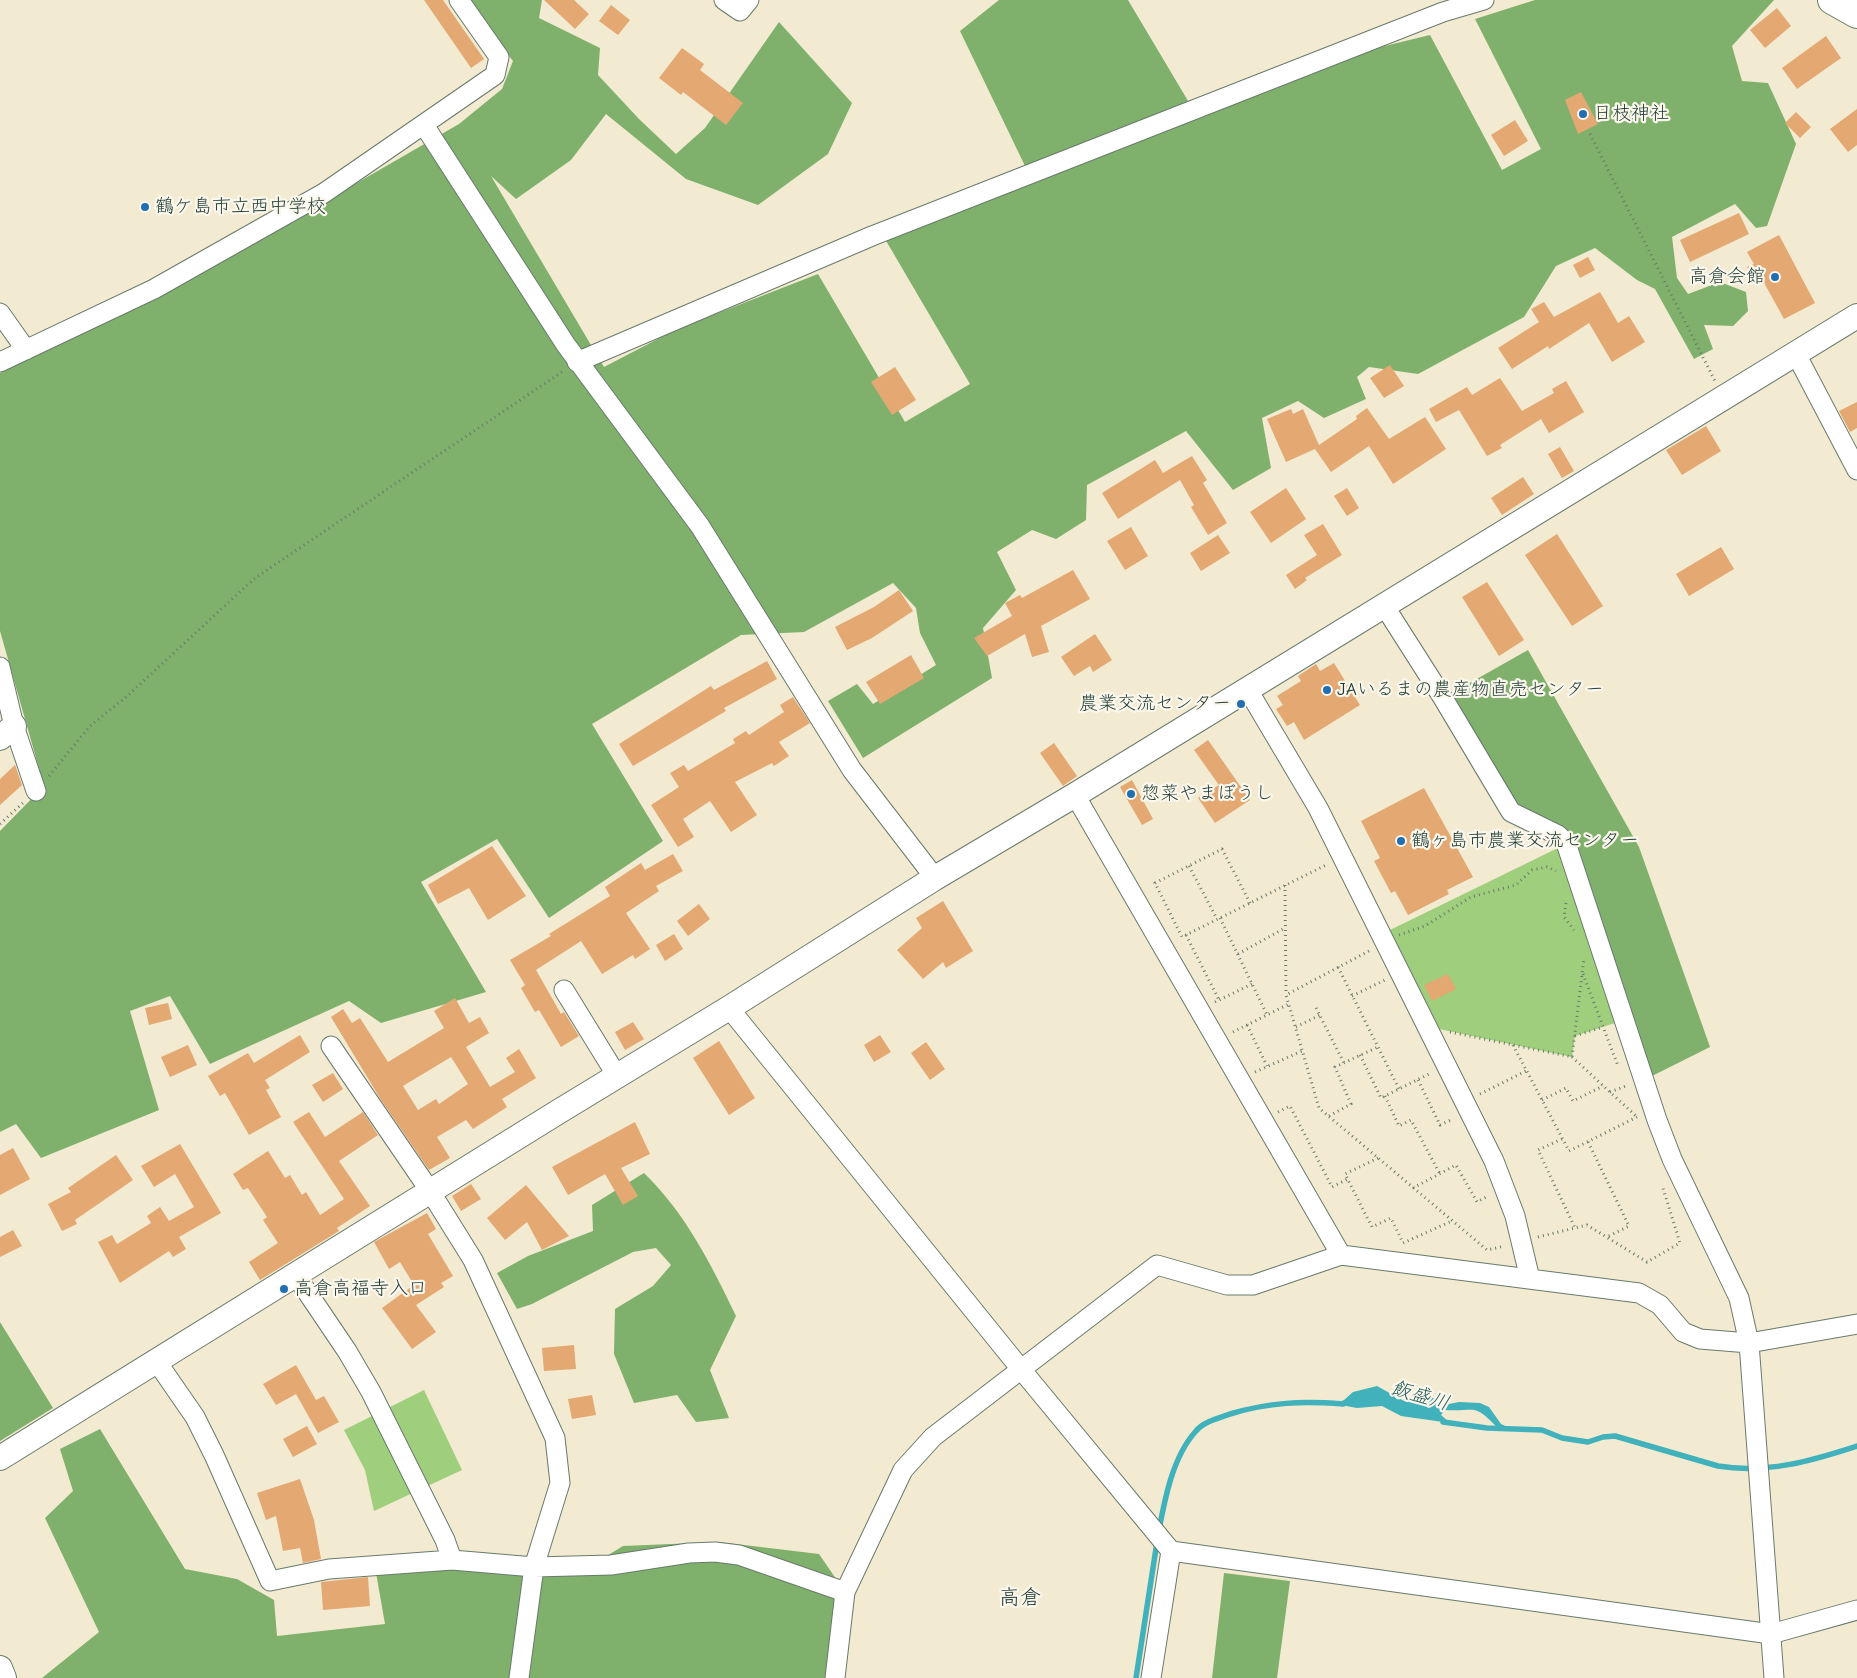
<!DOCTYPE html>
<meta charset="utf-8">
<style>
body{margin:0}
canvas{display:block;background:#f2ead1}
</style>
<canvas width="1857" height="1678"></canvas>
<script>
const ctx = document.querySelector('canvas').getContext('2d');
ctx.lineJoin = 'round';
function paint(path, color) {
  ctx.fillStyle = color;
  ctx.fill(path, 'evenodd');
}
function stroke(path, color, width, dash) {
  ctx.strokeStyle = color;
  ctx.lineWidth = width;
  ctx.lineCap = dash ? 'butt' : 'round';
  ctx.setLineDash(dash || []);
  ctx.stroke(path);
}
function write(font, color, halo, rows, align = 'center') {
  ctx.font = font + ' "Comic Neue","Klee One",sans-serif';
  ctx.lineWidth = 4.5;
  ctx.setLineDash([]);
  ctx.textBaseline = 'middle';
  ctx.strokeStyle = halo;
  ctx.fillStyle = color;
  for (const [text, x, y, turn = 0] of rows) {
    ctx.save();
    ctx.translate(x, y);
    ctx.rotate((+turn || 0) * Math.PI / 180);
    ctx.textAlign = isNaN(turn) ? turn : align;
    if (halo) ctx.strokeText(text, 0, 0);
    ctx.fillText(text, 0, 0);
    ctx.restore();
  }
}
const green = new Path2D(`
 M1562 846 1618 1022 1575 1036 1572 1057 1439 1029 1390 930Z
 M424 1390 462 1470 374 1511 365 1470 344 1430Z`);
const forest = new Path2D(`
 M465 0H542L539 18 600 48 598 75 639 119 676 154 705 128 779 22 852 103 828 154 758 205 686 179 606 114 571 160 516 199 491 176 604 367 677 329 818 274 905 422 970 384 885 239 1025 166 960 31 999 0H1128L1197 116 1360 52 1430 35 1502 170 1541 149 1475 19 1535 0H1774L1732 46 1742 81 1768 83 1796 144 1767 226 1756 228 1735 204 1672 237 1677 278 1688 294 1720 282 1746 292 1748 311 1733 326 1704 325 1713 349 1694 359 1655 289 1637 280 1595 248 1556 266 1524 317 1418 374 1369 367 1357 377 1366 399 1324 418 1298 401 1262 418 1271 468 1233 490 1186 431 1087 485 1086 520 1056 539 1032 530 997 552 1016 590 983 628 992 678 863 758 828 701 857 684 873 704 936 665 920 633 916 608 893 583 804 632 741 635 592 724 663 841 549 918 497 839 421 882 486 992 381 1023 349 1001 210 1064 170 996 130 1011 159 1110 41 1158 16 1124 0 1132V831L44 786 0 631V373L206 270 459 124 502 89 513 61Z
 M1528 650 1639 847 1710 1047 1644 1080 1566 843 1528 821 1443 698Z
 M644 1173C686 1214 711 1264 736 1316L710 1370 729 1418 696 1422 677 1395 634 1403 614 1354 615 1309 653 1286 671 1265 656 1248 633 1252 532 1304 517 1309 497 1273 528 1256 593 1231 592 1205Z
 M0 1322 53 1408 0 1441Z
 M100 1429 185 1569 237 1579 274 1600 277 1636 385 1624 375 1567H534L574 1576 623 1546 719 1542 819 1554 845 1592 835 1678H42L99 1632 45 1518 73 1491 60 1449Z
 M1224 1573 1290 1581 1277 1678H1212Z`);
const water = new Path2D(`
 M1377 1386 1404 1401 1426 1397 1439 1399 1449 1404 1459 1402 1480 1403 1489 1407 1501 1424 1514 1430 1498 1428C1472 1402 1478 1412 1445 1410L1441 1415 1450 1423 1401 1416 1382 1406 1357 1408 1335 1404 1344 1400 1353 1392Z`);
const stream = new Path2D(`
 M1443 1422 1487 1428 1542 1430 1562 1438 1588 1442 1603 1437 1615 1436 1718 1466C1766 1474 1811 1461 1857 1446
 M1159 1530C1165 1498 1173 1456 1196 1431 1203 1422 1219 1418 1230 1414 1270 1402 1302 1401 1343 1404
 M1136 1678 1157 1542`);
const building = new Path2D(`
 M424 0H443L484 59 471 68Z
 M544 0H574L589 14 575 29Z
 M611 5 630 20 618 35 599 21Z
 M1777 8 1791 26 1765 48 1750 30Z
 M1826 36 1841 58 1797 89 1782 68Z
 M682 48 704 64 700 70 743 103 726 125 683 92 681 95 659 78Z
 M1581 92 1598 124 1578 134 1565 100Z
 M1857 109V145L1848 152 1830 129Z
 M1796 112 1811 127 1800 138 1785 123Z
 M1515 120 1528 141 1504 156 1491 135Z
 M1739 213 1749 234 1690 262 1680 240Z
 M1779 235 1815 303 1784 319 1762 279 1756 282 1747 267 1754 264 1747 252Z
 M1588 257 1595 270 1580 278 1573 265Z
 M1600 292 1618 323 1629 316 1645 342 1612 362 1589 323 1549 349 1548 346 1512 369 1498 348 1539 322 1531 309 1544 302 1554 317Z
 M1390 365 1404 386 1384 398 1370 378Z
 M895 367 916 400 892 415 871 382Z
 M1500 378 1522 411 1554 393 1552 389 1566 381 1584 412 1549 433 1541 419 1500 445 1502 448 1487 456 1459 410 1436 422 1429 409 1467 387 1472 395Z
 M1857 402V428L1850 432 1839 411Z
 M1367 408 1389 439 1425 417 1446 449 1393 484 1369 446 1331 472 1315 449 1286 462 1267 419 1291 409 1293 414 1303 409 1319 445 1357 419 1356 416Z
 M1706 426 1721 451 1682 475 1666 450Z
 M1560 447 1574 471 1562 478 1548 454Z
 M1192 456 1207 480 1203 483 1227 523 1208 535 1191 507 1194 505 1180 480 1118 519 1102 493 1155 460 1163 473Z
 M1523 477 1534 494 1502 515 1491 498Z
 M1286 488 1306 519 1271 543 1250 512Z
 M1347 488 1359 508 1347 516 1334 496Z
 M1323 524 1342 555 1305 578 1307 580 1295 589 1286 575 1317 555 1304 535Z
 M1131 527 1148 556 1125 570 1107 541Z
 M1557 534 1603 606 1572 626 1525 555Z
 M1218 535 1230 553 1201 571 1190 553Z
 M1721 547 1734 569 1689 596 1676 574Z
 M1073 570 1090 599 1041 626 1049 652 1032 657 1025 634 987 656 974 638 1012 616 1005 603 1020 595 1022 598Z
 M1487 582 1524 640 1499 656 1462 597Z
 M899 590 913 611 872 638 847 650 835 627 874 607Z
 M1095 634 1112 660 1093 672 1090 666 1074 676 1061 657Z
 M911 655 924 678 880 704 866 682Z
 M767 661 777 679 724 708 726 711 633 766 619 744 711 686 714 690Z
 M1334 663 1360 705 1304 740 1294 722 1287 726 1276 709 1283 705 1277 696 1301 681 1298 676 1316 664 1320 671Z
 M793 697 810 723 779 742 789 756 774 766 772 763 735 782 757 815 731 832 710 801 683 819 694 837 678 847 651 805 679 787 670 773 684 765 688 771 735 743 733 739 746 731 749 735 784 712 780 705Z
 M1208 740 1250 800 1215 823 1198 798 1219 785 1194 750Z
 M1054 743 1077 776 1063 786 1040 753Z
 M15 765 22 785 0 805V779Z
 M1132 780 1153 819 1142 825 1120 787Z
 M1424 788 1473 877 1447 890 1449 894 1408 915 1395 891 1391 893 1374 861 1380 858 1361 821Z
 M492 846 526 896 488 920 469 888 438 904 428 885Z
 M673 854 683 871 656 886 659 891 626 913 650 949 635 959 633 955 602 974 581 941 536 970 561 1014 564 1012 579 1036 561 1047 539 1010 535 1012 521 988 525 985 510 960 551 936 549 934 610 896 605 887 641 863 645 870Z
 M943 901 973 951 946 968 943 962 923 979 897 950 922 928 916 918Z
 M699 904 710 919 688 936 677 921Z
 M674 934 683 949 665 961 656 945Z
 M1448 974 1456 989 1432 1001 1424 985Z
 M455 998 469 1023 480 1017 489 1033 466 1047 490 1087 515 1072 506 1058 519 1049 536 1078 502 1099 507 1107 473 1129 466 1120 437 1137 450 1158 429 1170 381 1100 331 1017 343 1009 352 1023 360 1018 388 1062 444 1028 434 1011ZM451 1057 468 1084 439 1104 436 1099 418 1110 403 1086Z
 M168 1003 172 1019 149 1025 145 1008Z
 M633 1022 644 1039 625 1050 615 1032Z
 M300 1035 310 1052 265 1080 270 1088 266 1090 281 1117 249 1135 225 1093 220 1096 208 1076 248 1053 254 1063Z
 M880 1035 891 1052 874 1062 864 1045Z
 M719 1041 755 1098 729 1115 693 1058Z
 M926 1042 945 1069 930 1080 911 1053Z
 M188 1045 197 1065 170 1077 161 1057Z
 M333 1073 343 1089 323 1102 312 1085Z
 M309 1112 325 1137 363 1112 378 1135 339 1161 370 1206 337 1228 339 1231 260 1280 249 1262 278 1243 263 1220 267 1217 248 1188 243 1190 233 1174 268 1151 285 1178 290 1175 302 1195 306 1192 320 1215 344 1199 293 1122Z
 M635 1122 650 1154 621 1168 638 1196 623 1205 605 1174 568 1195 552 1167Z
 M180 1144 221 1213 179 1237 186 1249 173 1257 169 1251 120 1283 98 1242 112 1235 117 1244 151 1223 147 1216 160 1207 169 1221 194 1207 175 1174 154 1187 141 1166Z
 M13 1148 30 1179 0 1195V1155Z
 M116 1155 133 1180 75 1220 77 1224 62 1231 48 1204 71 1192 68 1188Z
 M471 1184 481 1199 461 1211 452 1196Z
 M526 1185 569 1236 542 1250 527 1222 505 1240 487 1218Z
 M427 1213 436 1229 428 1234 453 1276 441 1283 444 1287 416 1305 436 1332 412 1349 382 1308 414 1285 400 1262 389 1269 374 1242Z
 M13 1230 22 1246 0 1257V1237Z
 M574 1345 576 1369 544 1371 542 1348Z
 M296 1365 316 1400 324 1396 339 1422 318 1433 296 1394 276 1405 263 1384Z
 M592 1395 596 1415 572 1419 568 1399Z
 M307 1426 317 1444 293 1457 283 1439Z
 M300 1479 314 1520 321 1559 303 1563 300 1548 283 1551 276 1516 266 1520 257 1493Z
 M368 1577 370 1606 323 1610 321 1582Z`);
const path = new Path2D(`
 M1590 134 1715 381
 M49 776 90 726 125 698 255 578 562 372
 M0 824 24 802
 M1189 866 1217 919
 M1285 885 1286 995
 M1250 903 1222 849 1155 883 1182 937 1326 865
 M1566 903 1564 917 1574 930
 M1220 918 1267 1015
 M1186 935 1219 1000
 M1399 935 1425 926 1471 897 1516 885 1532 870 1547 867 1556 871
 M1369 951 1286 995 1319 1108 1487 1250 1505 1246
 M1238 954 1285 928
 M1338 967 1399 1089
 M1583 974 1618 1066
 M1352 996 1385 980
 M1215 1002 1252 984
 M1316 1008 1344 1063
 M1247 1025 1267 1066
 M1296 1027 1320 1015
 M1233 1032 1289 1004
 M1450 1032 1572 1057 1584 958
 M1575 1036 1603 1027
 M1513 1045 1569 1151 1637 1117
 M1360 1055 1381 1098 1431 1073
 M1572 1057 1636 1116
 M1255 1072 1302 1051
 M1418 1080 1440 1125 1453 1119
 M1610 1092 1626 1086 1625 1084
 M1480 1094 1526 1071
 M1385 1096 1399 1126 1411 1120 1440 1174
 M1542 1100 1566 1088 1573 1101 1603 1086
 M1278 1112 1290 1106 1332 1187 1348 1179
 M1329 1116 1351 1104 1335 1067 1378 1047
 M1562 1139 1538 1150 1575 1228
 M1588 1142 1629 1226 1607 1237
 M1378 1158 1345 1174 1372 1227 1391 1218 1403 1243 1452 1221
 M1413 1188 1456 1165 1477 1202 1488 1196
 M1538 1237 1587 1225 1647 1262 1680 1243 1662 1185`);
const minor = new Path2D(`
 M724 0 740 11 749 0
 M424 125 566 345 700 526 852 770 935 878
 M0 313 26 350
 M1796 354 1857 470
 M0 362 154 289 324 193 495 75 499 57 459 0
 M577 362 872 236 1443 12 1484 0
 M1385 607 1443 698 1511 812 1558 835 1566 843 1657 1120 1672 1159 1739 1298 1749 1343 1774 1678
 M0 667 14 726 36 791
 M1248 690 1318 808 1494 1161 1515 1216 1530 1279
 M1075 795 1341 1255
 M564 990 617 1076
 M729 1008 1020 1368 1171 1551 1771 1634 1857 1610
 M331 1046 430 1191 473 1260 555 1438 560 1483 534 1567 519 1678
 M295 1274 347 1351 371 1392 445 1540 452 1560
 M157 1362 195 1417 214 1455 270 1581 329 1569 452 1560 534 1567 611 1565 689 1553 715 1552 739 1555 845 1592
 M835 1678 845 1592 903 1470 933 1437 1157 1265 1227 1285H1253L1341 1255 1639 1293 1660 1305 1683 1332 1700 1339 1749 1343 1857 1324
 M1151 1678 1171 1551`);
const tertiary = new Path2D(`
 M0 738 14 726
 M0 1458 558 1112 729 1008 935 878 1075 795 1857 316
 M0 1668 4 1678`);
const secondary = new Path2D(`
 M1832 0 1857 14`);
const markers = [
 [1583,114,5,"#1f6fb2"],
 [145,207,5,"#1f6fb2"],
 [1775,277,5,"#1f6fb2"],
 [1327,690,5,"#1f6fb2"],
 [1241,704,5,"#1f6fb2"],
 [1131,794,5,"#1f6fb2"],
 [1401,841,5,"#1f6fb2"],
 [284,1289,5,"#1f6fb2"]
];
const poiNames = [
 ["日枝神社",1593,114],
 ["鶴ケ島市立西中学校",155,207],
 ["高倉会館",1765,277,"right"],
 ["JAいるまの農産物直売センター",1337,690],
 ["農業交流センター",1231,704,"right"],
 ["惣菜やまぼうし",1141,794],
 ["鶴ヶ島市農業交流センター",1411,841],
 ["高倉高福寺入口",294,1289]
];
const waterNames = [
 ["飯盛川",1420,1396,17]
];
const quarterNames = [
 ["高倉",1020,1598]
];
paint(green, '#9fce7c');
paint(forest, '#7fb16c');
paint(water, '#41b1bc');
stroke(stream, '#41b1bc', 5.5);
paint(building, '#e4a872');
stroke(minor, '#697a6b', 21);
stroke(tertiary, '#697a6b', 26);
stroke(secondary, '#697a6b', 30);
stroke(path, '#697a6b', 3, [1, 4]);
stroke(minor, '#fff', 19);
stroke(tertiary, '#fff', 24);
stroke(secondary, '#fff', 28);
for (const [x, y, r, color] of markers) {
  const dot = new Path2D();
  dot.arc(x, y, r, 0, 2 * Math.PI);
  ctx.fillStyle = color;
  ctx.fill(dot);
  stroke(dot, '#fbf7ec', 2);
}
write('19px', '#1f3d34', '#fbf7ec', poiNames, 'left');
write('italic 20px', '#29605d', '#fbf7ec', waterNames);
write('21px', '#1f3d34', '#fbf7ec', quarterNames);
</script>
